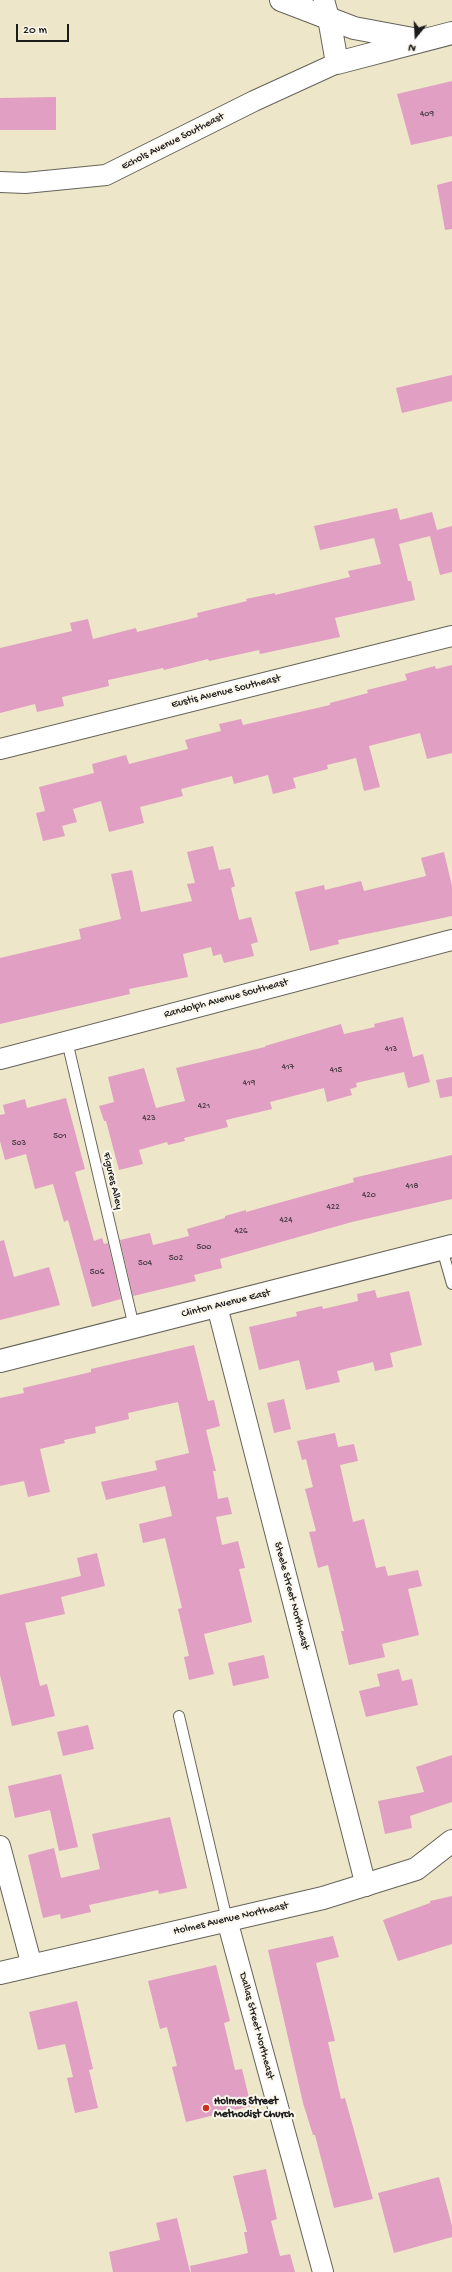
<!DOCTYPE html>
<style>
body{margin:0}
#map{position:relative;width:452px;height:2272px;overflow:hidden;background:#ede6c9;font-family:"Gochi Hand",sans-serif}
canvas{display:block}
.north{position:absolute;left:396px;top:16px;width:40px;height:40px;-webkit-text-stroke:3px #fbf7ec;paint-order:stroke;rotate:198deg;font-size:11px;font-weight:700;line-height:16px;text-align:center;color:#1c1c1c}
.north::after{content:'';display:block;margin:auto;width:14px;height:18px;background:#1c1c1c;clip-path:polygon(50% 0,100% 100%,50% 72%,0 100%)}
.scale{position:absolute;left:16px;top:24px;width:53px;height:18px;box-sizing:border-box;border:2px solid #1c1c1c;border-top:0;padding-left:5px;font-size:12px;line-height:14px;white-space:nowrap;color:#1c1c1c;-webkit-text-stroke:3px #fbf7ec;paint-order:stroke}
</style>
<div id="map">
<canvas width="452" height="2272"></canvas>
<div class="north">N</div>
<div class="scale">20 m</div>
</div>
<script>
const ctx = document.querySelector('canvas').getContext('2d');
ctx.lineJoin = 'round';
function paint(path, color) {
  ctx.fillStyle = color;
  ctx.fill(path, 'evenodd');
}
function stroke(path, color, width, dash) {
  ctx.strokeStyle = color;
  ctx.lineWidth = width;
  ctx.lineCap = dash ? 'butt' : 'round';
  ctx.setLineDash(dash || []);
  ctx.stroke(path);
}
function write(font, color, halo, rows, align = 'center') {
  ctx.font = font + ' "Gochi Hand",sans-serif';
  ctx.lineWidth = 4;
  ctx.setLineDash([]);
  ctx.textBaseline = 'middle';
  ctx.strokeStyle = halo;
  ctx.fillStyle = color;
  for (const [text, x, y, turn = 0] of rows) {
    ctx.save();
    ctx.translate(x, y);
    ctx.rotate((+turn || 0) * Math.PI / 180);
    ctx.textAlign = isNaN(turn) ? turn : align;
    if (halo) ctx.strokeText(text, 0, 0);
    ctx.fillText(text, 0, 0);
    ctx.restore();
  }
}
const building = new Path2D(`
 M452 81V136L411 145 397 94Z
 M56 97V130H0V98Z
 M452 181V229L445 230 437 185Z
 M452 375V401L402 413 396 388Z
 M397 508 400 520 432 512 437 530 452 526V572L440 575 430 536 399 544 408 581H411L415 600 335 618 340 637 260 654 259 650 209 661 208 659 164 670 163 668 108 680 109 686 62 697 64 706 37 712 35 704 0 713V648L72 631 70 623 88 619 93 639 136 628 137 632 198 617 197 613 247 601 246 599 275 593V595L350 577 348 571 381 564 374 538 320 550 314 526Z
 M452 665V753L427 759 420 733 369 746 380 787 364 791 356 758 327 765 328 769 293 778 296 788 273 794 268 775 234 784 232 776 181 789 183 796 140 807 144 823 109 832 101 801 73 809 77 822 62 826 65 836 43 841 36 813 45 811 39 787 94 773 92 764 126 755 129 764 188 749 185 740 221 731 219 724 241 719 243 725 330 705V703L368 693 367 690 407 680 405 674 435 666 436 669Z
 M213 846 219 870 230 868 235 886 231 888 239 920 251 917 258 942 251 944 254 956 224 963 221 954 213 956 211 947 183 954 188 977 129 989 130 994 0 1024V958L81 939 79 929 121 919 111 874 132 870 141 912 192 901 187 884 195 883 187 852Z
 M444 852 452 886V916L338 940 339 944 310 951 295 892 324 885 325 890 361 881 364 891 426 876 421 858Z
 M403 1017 413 1057 423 1054 430 1082 408 1088 404 1072 356 1083 357 1087 350 1089 352 1095 327 1102 324 1088 270 1102 272 1109 226 1120 228 1127 184 1138 185 1141 168 1145 167 1142 139 1150 143 1164 119 1170 106 1121H104L99 1106 114 1102 108 1077 144 1068 156 1108 185 1101 176 1068 265 1047V1046L341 1024 344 1034 375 1027 374 1024Z
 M452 1077V1096L440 1098 436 1080Z
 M66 1098 85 1169 75 1172 94 1241 102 1238 104 1244 108 1243 121 1299 92 1307 68 1220 64 1222 53 1184 35 1189 26 1154 5 1160 0 1141V1115L5 1114 3 1105 25 1099 27 1108Z
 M452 1155V1199L352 1222 220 1259 222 1268 194 1275 196 1281 133 1296 120 1240 150 1233 153 1245 189 1236 187 1229 225 1218V1216L246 1210V1212L354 1182 353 1178Z
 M4 1240 14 1277 49 1267 60 1305 0 1320V1241Z
 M375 1290 377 1298 409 1291 422 1345 390 1353 393 1367 375 1371 373 1362 337 1371 340 1382 306 1390 299 1360 259 1370 249 1327 297 1316 296 1312 322 1306 323 1309 358 1301 357 1294Z
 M194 1345 208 1401 214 1400 220 1426 206 1430 216 1471H213L218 1499 228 1497 232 1514 216 1517 222 1545 238 1541 245 1568 239 1569 252 1622 204 1634 214 1674 189 1680 184 1657 189 1656 178 1609 182 1608 165 1538 143 1543 139 1524 172 1516 165 1486 106 1500 101 1482 157 1470 155 1461 189 1453 178 1402 128 1413 129 1419 95 1427 96 1433 64 1440 65 1443 40 1449 50 1492 28 1497 24 1481 0 1486V1398L24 1393 23 1388 91 1372V1369Z
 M284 1399 291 1429 274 1433 267 1403Z
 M335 1433 338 1447 354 1444 358 1461 340 1465 353 1522 364 1519 376 1568 385 1566 388 1576 418 1570 422 1586 408 1589 419 1635 382 1644 385 1657 349 1665 341 1631H344L328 1565 318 1568 309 1532 316 1531 305 1489 313 1487 306 1459 302 1460 297 1441Z
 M97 1553 105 1586 61 1597 65 1614 25 1623 40 1686 47 1684 55 1716 12 1726 0 1675V1595L81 1576 77 1558Z
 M264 1655 269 1678 233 1686 228 1663Z
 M399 1669 402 1681 412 1679 418 1705 366 1717 359 1691 380 1686 377 1674Z
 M88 1725 94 1749 63 1756 57 1732Z
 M452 1755V1802L410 1816 412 1828 385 1834 378 1801 424 1792 416 1767Z
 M61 1774 78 1847 59 1851 50 1810 15 1818 8 1786Z
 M170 1817 187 1888 159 1894 158 1890 89 1905 91 1912 61 1919 60 1914 43 1918 28 1855 54 1848 61 1878 100 1869 92 1834Z
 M452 1896V1944L398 1961 383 1920 430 1903V1901Z
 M333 1936 339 1957 316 1963 335 2041 328 2042 341 2099 345 2098 373 2199 334 2208 315 2135H313L303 2103 268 1950Z
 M216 1965 230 2021 224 2023 235 2070 242 2069 251 2106 186 2122 172 2067 177 2066 167 2027 160 2029 148 1981Z
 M77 2001 93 2069 89 2070 98 2108 75 2113 67 2078 73 2077 65 2044 38 2050 29 2012Z
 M266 2169 277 2219 271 2221 280 2256 290 2254 295 2272H191L190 2266 248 2253 244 2232H247L233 2176Z
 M439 2177 452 2226V2237L394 2253 378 2193Z
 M177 2218 190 2272H113L109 2252 160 2240 156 2223Z`);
const lane = new Path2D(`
 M67 1041 134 1327
 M442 1249 452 1284
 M179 1716 227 1920`);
const street = new Path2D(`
 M324 0 329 18
 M0 182 25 183 106 175 254 101 337 63
 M0 749 452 636
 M0 1059 452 940
 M217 1306 366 1886
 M0 1846 32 1966
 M227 1920 323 2272`);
const secondary = new Path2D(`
 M281 0 354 28 413 39
 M329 18 337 63 452 33
 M0 1361 452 1246
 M0 1973 323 1898 416 1869 452 1841`);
const markers = [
 [206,2108,4,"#c8321e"]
];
const numberNames = [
 ["409",427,115],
 ["413",391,1050],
 ["417",288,1068],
 ["415",336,1071],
 ["419",249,1084],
 ["421",204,1107],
 ["423",149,1119],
 ["501",60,1137],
 ["503",19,1144],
 ["418",412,1187],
 ["420",369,1196],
 ["422",333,1208],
 ["424",286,1221],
 ["426",241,1232],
 ["500",204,1248],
 ["502",176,1259],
 ["504",145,1264],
 ["506",97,1273]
];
const streetNames = [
 ["Echols Avenue Southeast",173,142,-27],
 ["Eustis Avenue Southeast",226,692,-14],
 ["Randolph Avenue Southeast",226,999,-15],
 ["Figures Alley",112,1181,77],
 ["Clinton Avenue East",226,1304,-14],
 ["Steele Street Northeast",291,1596,75],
 ["Holmes Avenue Northeast",231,1919,-13],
 ["Dallas Street Northeast",256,2026,75]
];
const poiNames = [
 ["Holmes Street",214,2102],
 ["Methodist Church",214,2115]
];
paint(building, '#e09fc3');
stroke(lane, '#656359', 12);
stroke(street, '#656359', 22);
stroke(secondary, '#656359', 24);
stroke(lane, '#fff', 10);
stroke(street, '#fff', 20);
stroke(secondary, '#fff', 22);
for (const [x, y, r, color] of markers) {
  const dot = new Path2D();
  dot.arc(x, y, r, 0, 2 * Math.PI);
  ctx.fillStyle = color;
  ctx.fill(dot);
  stroke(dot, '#fbf7ec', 1.5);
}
write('9px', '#4d3d46', null, numberNames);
write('11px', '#1c1c1c', '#fbf7ec', streetNames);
write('bold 11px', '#1c1c1c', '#fbf7ec', poiNames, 'left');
</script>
